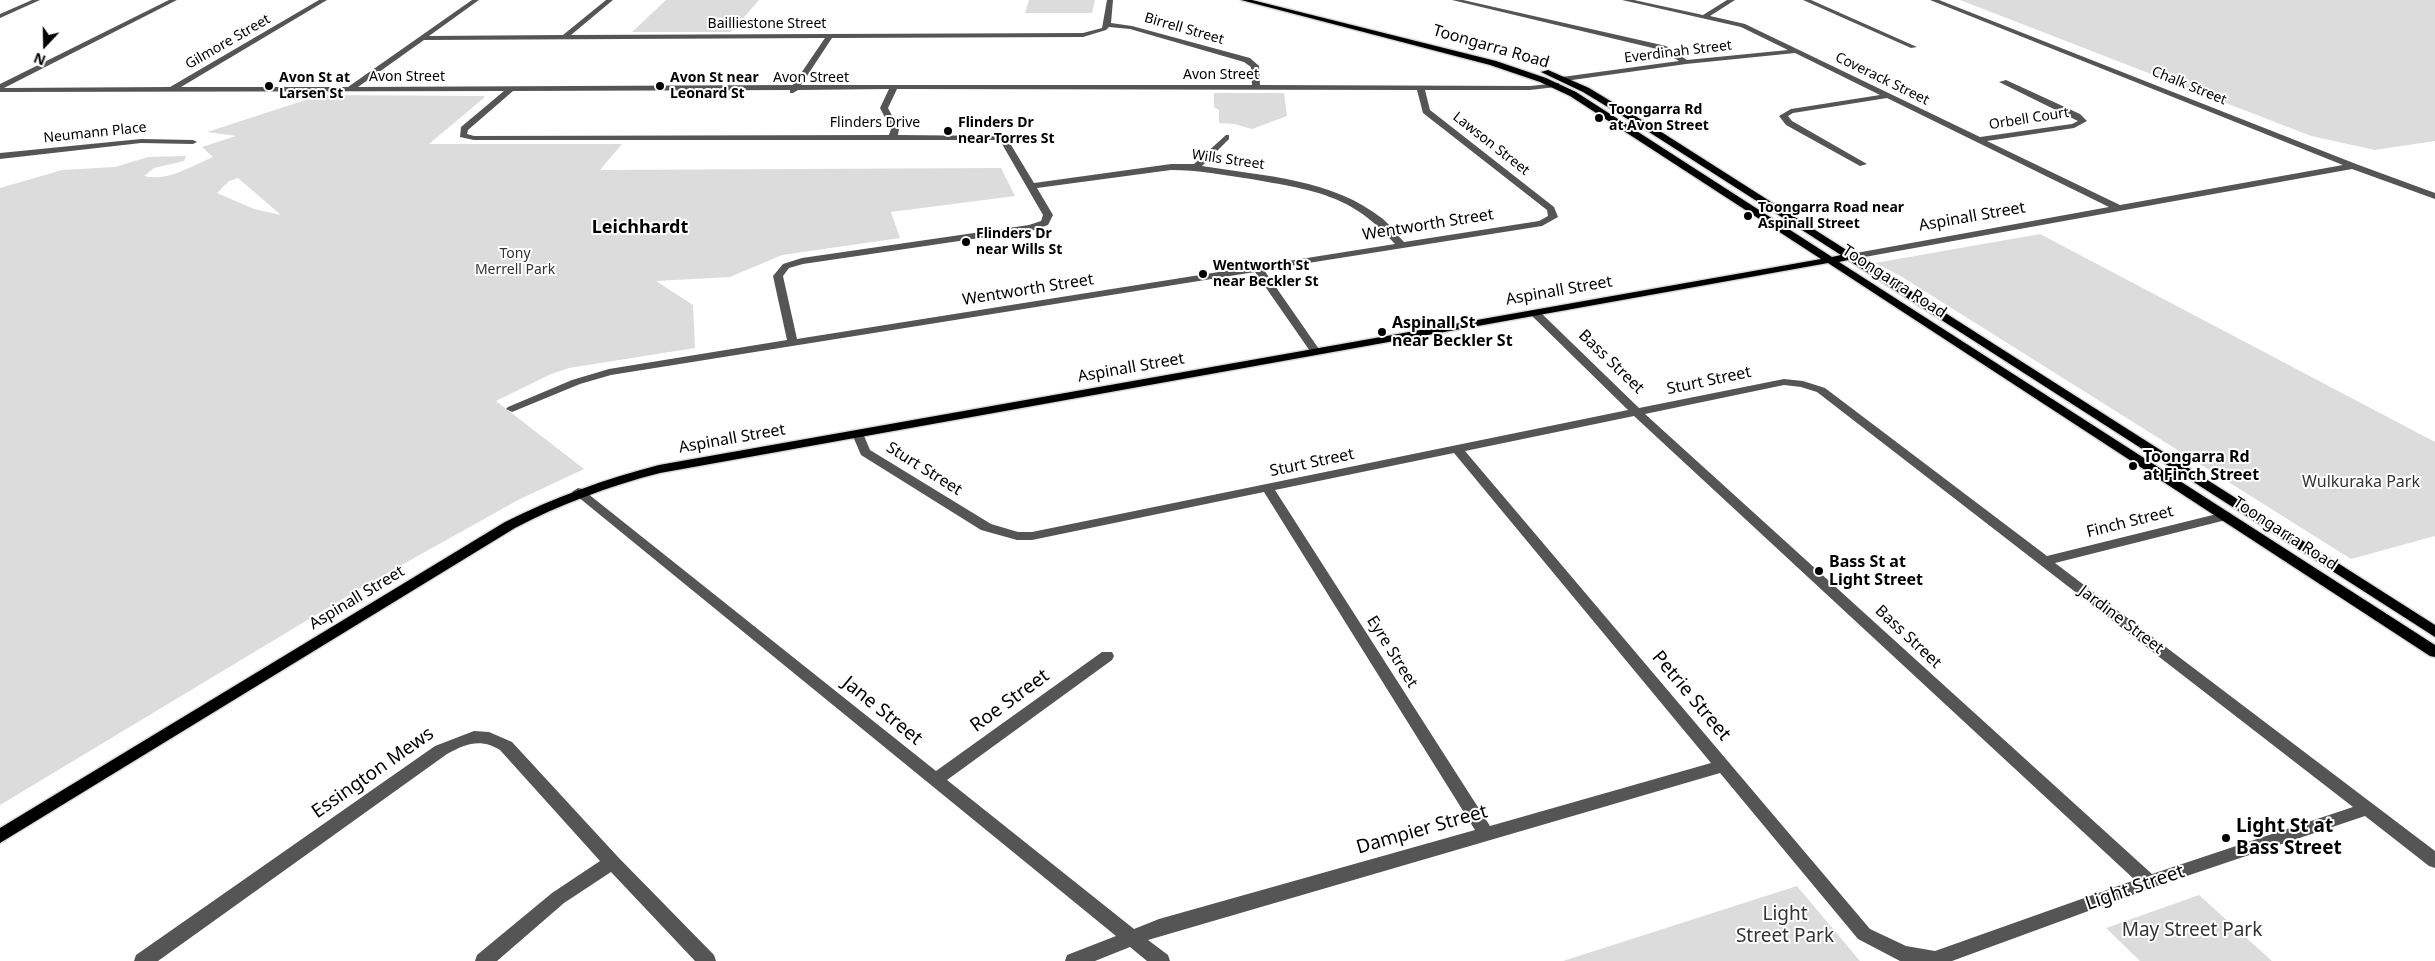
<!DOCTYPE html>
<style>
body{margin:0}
#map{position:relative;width:2435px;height:961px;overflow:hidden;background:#fff;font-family:"Noto Sans",sans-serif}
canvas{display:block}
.north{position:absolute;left:20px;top:20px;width:50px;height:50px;-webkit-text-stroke:4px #fff;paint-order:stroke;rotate:201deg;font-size:14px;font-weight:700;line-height:20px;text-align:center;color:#000}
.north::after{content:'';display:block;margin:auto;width:18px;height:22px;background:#000;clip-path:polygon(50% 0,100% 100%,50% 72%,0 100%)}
</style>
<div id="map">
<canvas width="2435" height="961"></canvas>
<div class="north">N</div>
</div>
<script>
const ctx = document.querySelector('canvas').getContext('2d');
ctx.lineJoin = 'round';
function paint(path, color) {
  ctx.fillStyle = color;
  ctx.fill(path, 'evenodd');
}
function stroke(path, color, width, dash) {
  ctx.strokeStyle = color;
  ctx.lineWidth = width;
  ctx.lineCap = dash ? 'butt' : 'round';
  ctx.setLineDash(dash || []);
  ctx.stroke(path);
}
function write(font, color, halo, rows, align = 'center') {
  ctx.font = font + ' "Noto Sans",sans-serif';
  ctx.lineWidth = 4;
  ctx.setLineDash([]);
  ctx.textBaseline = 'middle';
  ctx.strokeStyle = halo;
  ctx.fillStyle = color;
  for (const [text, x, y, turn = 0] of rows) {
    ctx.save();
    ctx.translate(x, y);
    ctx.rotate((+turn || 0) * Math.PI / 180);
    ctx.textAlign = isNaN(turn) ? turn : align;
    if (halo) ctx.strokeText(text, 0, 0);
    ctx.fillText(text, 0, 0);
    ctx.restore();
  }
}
const green = new Path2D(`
 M666 0H759L731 32H632Z
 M1029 0H1095L1092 13H1025Z
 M1960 0H2435V141L2375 150 2311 136Z
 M1214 93H1284L1287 116 1252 129 1234 124 1219 123V110L1214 107Z
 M321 95 483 96 485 97 429 144H622L600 170 1001 168 1015 196 891 212 900 238 782 255 730 277 656 281 693 305 695 348 569 368 551 374 496 401 584 469 518 500 364 586 0 805V188L62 170 115 167 148 157 186 156 184 161 154 168 144 176C168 182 191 166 213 157L202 147 236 136 207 132ZM238 178 281 215 254 209 217 193 229 181Z
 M2040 234 2435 442V536L2351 559 1899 275 1875 263Z
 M1797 886 1860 961H1563Z
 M2199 895 2272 961H2140L2106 928Z`);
const minor = new Path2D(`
 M32 0H40L0 18V14Z
 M169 0H177L4 88 170 87 319 0H327L181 87H348L472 0H479L429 36 563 35 606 0H613L571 35 1083 33 1102 28 1107 0H1113L1111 23 1132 26 1250 58 1259 66 1260 85 1530 86 1559 83V87H1556L1530 90H1425L1430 110 1554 207 1558 217 1542 226 1264 270 1321 352 1316 355 1312 354 1255 272 611 375 580 384 512 412 506 409 508 407 572 380 609 369 787 340 773 276 783 264 802 258 1029 225 1041 221 1043 215 1002 144 994 140H474L460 137 461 127 504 91 0 92V84ZM1109 27 1130 29 1244 62 1251 67 1252 85H801L832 38 1083 37 1106 30ZM825 38 793 85 358 87 424 40ZM889 89 880 108 891 129 889 135 474 136 467 134 468 130 513 91 790 90V93H793L798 90ZM897 89 1417 90 1423 113 1547 210 1548 216 1539 221 1404 242C1397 235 1391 226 1383 219 1333 179 1264 176 1202 166L1229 139V135H1226L1194 164H1171L1034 183 1008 140 998 136 898 135 899 129 888 108ZM1171 170C1198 170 1224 175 1251 179 1312 190 1352 194 1395 244L797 339 783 276 789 268 803 264 1034 230 1048 225 1053 215 1037 188Z
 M1452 0H1463L1666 46 1687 60 1788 50 1741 27 1622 0H1634L1703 15 1727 0H1735L1710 16 1745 24 1980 137 2072 124 2078 121 1999 82 2006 80 2080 114 2087 121 2074 128 1987 141 2120 205 2343 165 1930 0H1939L2356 164 2435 193V199L2352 169 1848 260 1845 259V255L2109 207 1887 98 1793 113 1788 116 1792 121 1867 164 1860 166 1786 125 1779 116 1791 109 1880 95 1795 53 1686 64 1565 81 1561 79 1562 77 1679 61 1661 50Z
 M1803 0H1811L1917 47 1911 48Z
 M141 139 193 140 197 142 193 144 141 143 0 159V153Z
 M1535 310 1539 311 1639 408 1784 379 1803 381 1825 388 2047 556 2225 512 2230 513 2231 516 2230 519 2055 563 2435 851V868L2429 866 2365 816 2154 887 1952 961H1900L1858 939 1720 773 1148 940 1168 955 1170 961H1147L1130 947 1095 961H1065L1067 955 1116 936 572 492 578 488 582 489 936 771 1102 652H1112L1114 656 1112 660 947 780 1134 929 1159 919 1475 830 1264 492 1032 540H1017L981 530 861 455 852 434 854 431H862L870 450 991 524 1018 532H1032L1628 410 1531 315 1530 313ZM1784 385 1801 387 1817 392 2353 807 2152 874 1645 414ZM1634 416 2135 880 1935 951 1906 946 1870 929 1465 451ZM1454 453 1711 763 1490 826 1275 490Z
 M474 731 489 732 512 742 618 857 714 955 716 961H695L611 872 564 903 497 961H475L477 955 552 893 600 861 500 750C480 738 466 744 447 754L158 961H134L136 955 435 746Z`);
const major = new Path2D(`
 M1241 0H1252L1496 61 1546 78 1576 92 1832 257 1841 255 1649 132 1583 92 1541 72 1548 70 1589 88 1655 128 2435 625V637L1848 260 1839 262 2435 645V657L2430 656 1828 263 660 473C609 486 561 504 515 528L0 843V828L505 522C555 497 605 479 659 465L1821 259 1570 96 1540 82 1490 65Z`);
const markers = [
 [269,86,5,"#000"],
 [660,86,5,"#000"],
 [1599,118,5,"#000"],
 [948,131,5,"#000"],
 [1748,216,5,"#000"],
 [966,242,5,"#000"],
 [1203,274,5,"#000"],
 [1382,332,5,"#000"],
 [2133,466,5,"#000"],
 [1819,571,5,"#000"],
 [2226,838,5,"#000"]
];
const farStreetnames = [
 ["Bailliestone Street",767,24],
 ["Birrell Street",1184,29,16],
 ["Gilmore Street",228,42,-30],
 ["Everdinah Street",1678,52,-7],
 ["Avon Street",1221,75],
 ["Avon Street",407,77],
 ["Avon Street",811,78],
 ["Coverack Street",1882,79,26],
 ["Chalk Street",2189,86,22],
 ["Orbell Court",2029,119,-9],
 ["Flinders Drive",875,123],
 ["Neumann Place",95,133,-6],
 ["Lawson Street",1491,144,38],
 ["Wills Street",1228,160,8]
];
const farPoinames = [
 ["Avon St at",279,78],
 ["Larsen St",279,94],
 ["Avon St near",670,78],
 ["Leonard St",670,94],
 ["Toongarra Rd",1609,110],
 ["at Avon Street",1609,126],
 ["Flinders Dr",958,123],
 ["near Torres St",958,139],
 ["Toongarra Road near",1758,208],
 ["Aspinall Street",1758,224],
 ["Flinders Dr",976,234],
 ["near Wills St",976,250],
 ["Wentworth St",1213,266],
 ["near Beckler St",1213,282]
];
const farParknames = [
 ["Tony",515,254],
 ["Merrell Park",515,270]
];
const streetNames = [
 ["Toongarra Road",1491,47,16],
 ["Aspinall Street",1972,217,-10],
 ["Wentworth Street",1428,225,-9],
 ["Toongarra Road",1894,282,33],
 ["Wentworth Street",1028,290,-9],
 ["Aspinall Street",1559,291,-10],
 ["Bass Street",1611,362,44],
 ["Aspinall Street",1131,368,-10],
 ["Sturt Street",1709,381,-12],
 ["Aspinall Street",732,439,-10],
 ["Sturt Street",1312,463,-12],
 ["Sturt Street",924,469,32],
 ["Finch Street",2130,522,-14],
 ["Toongarra Road",2285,534,33],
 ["Aspinall Street",357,598,-31],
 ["Jardine Street",2121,620,37],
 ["Bass Street",1908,637,43],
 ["Eyre Street",1392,652,58]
];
const poiNames = [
 ["Aspinall St",1392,323],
 ["near Beckler St",1392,341],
 ["Toongarra Rd",2143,457],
 ["at Finch Street",2143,475],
 ["Bass St at",1829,562],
 ["Light Street",1829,580]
];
const parkNames = [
 ["Wulkuraka Park",2361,482]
];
const farDistrictnames = [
 ["Leichhardt",640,228]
];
const nearStreetnames = [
 ["Petrie Street",1691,696,50],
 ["Roe Street",1010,701,-36],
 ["Jane Street",882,711,39],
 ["Essington Mews",373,773,-35],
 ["Dampier Street",1422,830,-16],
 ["Light Street",2135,888,-19]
];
const nearPoinames = [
 ["Light St at",2236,827],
 ["Bass Street",2236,849]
];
const nearParknames = [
 ["Light",1785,915],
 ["Street Park",1785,937],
 ["May Street Park",2192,931]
];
paint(green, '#dcdcdc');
stroke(major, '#dbdbdb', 3);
paint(minor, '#555');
paint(major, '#000');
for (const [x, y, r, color] of markers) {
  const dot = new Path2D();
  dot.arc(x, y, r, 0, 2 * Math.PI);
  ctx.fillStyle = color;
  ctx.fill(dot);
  stroke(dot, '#fff', 2);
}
write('14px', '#000', '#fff', farStreetnames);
write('bold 14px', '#000', '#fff', farPoinames, 'left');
write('14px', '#333', '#fff', farParknames);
write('16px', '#000', '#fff', streetNames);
write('bold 16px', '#000', '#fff', poiNames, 'left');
write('16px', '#333', '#fff', parkNames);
write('bold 18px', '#000', '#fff', farDistrictnames);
write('19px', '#000', '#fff', nearStreetnames);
write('bold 19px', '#000', '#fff', nearPoinames, 'left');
write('19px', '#333', '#fff', nearParknames);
</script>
